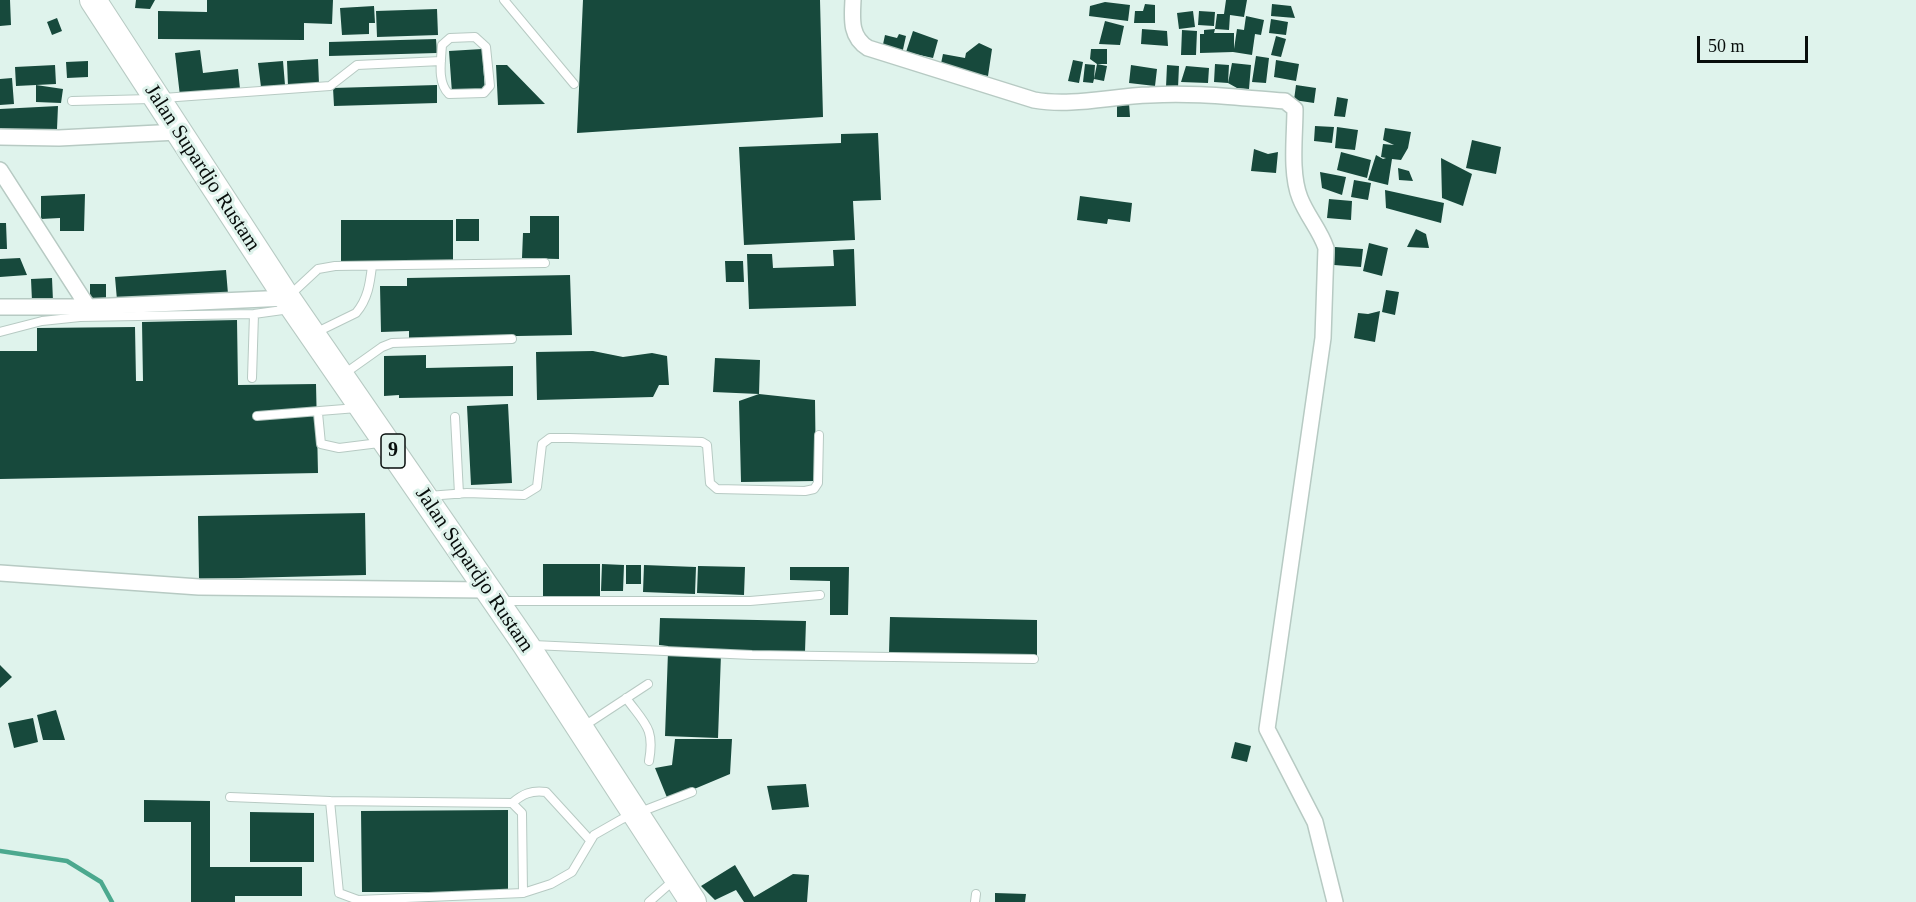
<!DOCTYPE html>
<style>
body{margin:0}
#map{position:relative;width:1916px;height:902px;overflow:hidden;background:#dff3ec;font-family:Georgia,serif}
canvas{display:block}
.scale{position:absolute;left:1697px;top:36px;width:111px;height:27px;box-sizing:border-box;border:3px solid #080e0c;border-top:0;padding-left:8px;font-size:18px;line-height:21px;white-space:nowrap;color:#080e0c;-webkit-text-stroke:4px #dff3ec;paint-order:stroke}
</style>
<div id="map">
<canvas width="1916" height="902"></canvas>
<div class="scale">50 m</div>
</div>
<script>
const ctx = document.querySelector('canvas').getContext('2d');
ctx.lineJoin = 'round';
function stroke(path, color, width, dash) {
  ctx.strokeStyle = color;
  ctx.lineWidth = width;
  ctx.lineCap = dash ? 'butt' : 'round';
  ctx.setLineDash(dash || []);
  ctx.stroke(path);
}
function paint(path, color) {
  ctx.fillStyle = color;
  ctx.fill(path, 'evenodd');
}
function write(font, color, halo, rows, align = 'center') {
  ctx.font = font + ' Georgia,serif';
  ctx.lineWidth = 6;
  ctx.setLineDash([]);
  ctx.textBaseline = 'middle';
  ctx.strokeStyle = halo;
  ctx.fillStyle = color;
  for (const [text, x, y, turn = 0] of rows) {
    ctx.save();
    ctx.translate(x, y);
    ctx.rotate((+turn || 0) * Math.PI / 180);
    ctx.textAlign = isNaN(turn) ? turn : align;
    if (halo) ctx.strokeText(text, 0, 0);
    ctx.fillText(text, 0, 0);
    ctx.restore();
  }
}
const stream = new Path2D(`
 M0 851 67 861 101 882 112 902`);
const building = new Path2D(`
 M0 0H10L11 25 0 26Z
 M136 0H155L150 9 135 8Z
 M207 0H333L332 24 304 23V40L158 39V11L207 12Z
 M583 0H820L823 117 577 133Z
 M1226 0H1247L1244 17 1230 15 1229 30 1215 29 1217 14H1224Z
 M1105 2 1130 5 1128 21 1089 16 1090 6Z
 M1145 4 1155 5V23H1134L1135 11H1143Z
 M1272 4 1291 6 1295 18 1271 16Z
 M374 6 375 23H369V34L342 35 340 8Z
 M437 9 438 35 377 37 376 11Z
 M1193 11 1195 27 1179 29 1177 13Z
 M1199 11 1215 12 1214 26 1198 25Z
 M1246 16 1264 20 1261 35 1255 34 1252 55 1233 52 1200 53V34H1204V30L1215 29 1214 33H1234V49L1237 29 1244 30Z
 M57 18 62 31 52 35 47 22Z
 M1271 19 1288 22 1286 35 1269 33Z
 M1105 21 1124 26 1120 45 1099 44Z
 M1142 29 1167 31 1168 46 1141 44Z
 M1182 30 1197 31 1196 55H1181Z
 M913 31 938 40 933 58 906 52Z
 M899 34 906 36 902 54 882 49 885 35 897 38Z
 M1276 36 1286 39 1281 57 1271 55Z
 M436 39 437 53 329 56V42Z
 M979 43 992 49 988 76 940 68 943 54 965 58 966 53Z
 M482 49 485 91 452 93 449 51Z
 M1091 49H1107V64H1097L1090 59Z
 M200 50 203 73 238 69 240 89 180 96 175 53Z
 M1256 56 1269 58 1266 83 1252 82Z
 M318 59 319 84 288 86 287 61Z
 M1073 60 1083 62 1079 83 1068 81Z
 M1276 60 1299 64 1296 81 1274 77Z
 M88 61V77L67 78 66 62Z
 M283 61 285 85 261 87 258 63Z
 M1232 63 1251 65 1249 89 1237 88 1228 83Z
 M1085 64 1095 65 1094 79 1097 64 1107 66 1104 81 1094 79 1093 83 1083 82Z
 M1215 64 1229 65 1228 83 1214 82Z
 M55 65 56 84 16 86 15 67Z
 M496 65H507L545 104 498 105Z
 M1131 65 1157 69 1155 86 1129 83Z
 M1167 65 1179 66 1178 88 1166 87Z
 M1186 66 1209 68 1208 83 1181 82Z
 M12 78 14 104 0 105V79Z
 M36 85 63 89 61 103 36 102Z
 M437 85V103L334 106 333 88Z
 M1296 85 1316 88 1314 103 1294 100Z
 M1337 97 1348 99 1345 117 1334 116Z
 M1117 103H1129L1130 117H1117Z
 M58 106 57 129 0 135V109Z
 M1315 126 1334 127 1332 143 1314 141Z
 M1337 127 1358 130 1355 150 1335 148Z
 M1385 128 1411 132 1408 148 1401 160 1392 159 1388 185 1368 180 1376 155 1383 159 1386 158 1381 157 1383 144 1394 145 1383 140Z
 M878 133 881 200 853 201 855 240 744 245 739 147 841 143V134Z
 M1472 140 1501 147 1496 174 1466 168Z
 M1254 149 1268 154 1278 152 1276 173 1251 171Z
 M1341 152 1371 160 1367 178 1337 170Z
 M1441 158 1472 174 1463 206 1442 198Z
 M1398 168 1409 171 1413 181 1399 180Z
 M1320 172 1346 177 1342 195 1322 188Z
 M1354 180 1371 183 1368 200 1351 197Z
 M1385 190 1444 203 1441 223 1386 208Z
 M85 194 84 231H60V218L41 219V196Z
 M1080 196 1132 203 1130 222 1108 219 1107 224 1077 220Z
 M1329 199 1352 201 1351 220 1327 218Z
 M530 216H559V259L522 258 523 233H530Z
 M456 219H479V241H456Z
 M341 220H453V264L341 263Z
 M0 223H6L7 249H0Z
 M1416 229 1426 234 1429 248 1407 247Z
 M1369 243 1388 248 1382 276 1363 271Z
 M1335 247 1363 249 1361 267 1334 265Z
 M854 249 856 306 749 309 747 254H772L773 268 834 266 833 250Z
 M20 258 27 275 0 277V259Z
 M725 261H743L744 282H726Z
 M226 270 228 294 117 300 115 277Z
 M570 275 572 335 409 338V331L381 332 380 286H407V278Z
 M52 278 53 301H32L31 279Z
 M90 284H106V301L90 302Z
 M1386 290 1399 292 1395 315 1382 312Z
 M1380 311 1375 342 1354 338 1358 313 1368 314Z
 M237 320 238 385 316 384 318 473 0 479V351H37V328L135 327 136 381H143L142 322Z
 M593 351 623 357 652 353 667 356 669 385H659L653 397 537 400 536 352Z
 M426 355V368L513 366V396L399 398V395L384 396V356Z
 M715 358 760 360 759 394 713 392Z
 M759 394 815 400 816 481 741 482 739 401Z
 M508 404 512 483 471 485 467 406Z
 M365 513 366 575 199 579 198 516Z
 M543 564H600V598H543Z
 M602 564 624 565 623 591H601Z
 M626 565H641V584H626Z
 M644 565 696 567 695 594 643 592Z
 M698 566 745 567 744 595 697 593Z
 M790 567H849L848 615H830V581L790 580Z
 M890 617 1037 620V656L889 653Z
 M660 618 806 621 805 652 669 649 668 646 659 645Z
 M668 652 721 654 718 738 665 736Z
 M0 665 12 677 0 688Z
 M56 710 65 740H43L37 715Z
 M33 718 38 742 14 748 8 723Z
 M675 739H732L730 774 668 800 655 768 672 765Z
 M1235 742 1251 746 1247 762 1231 758Z
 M806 784 809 807 772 810 767 786Z
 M144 800 210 801V867H302V896H235V902H191V822H144Z
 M508 810V892H362L361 811Z
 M250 812 314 813V862H250Z
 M735 865 754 897 793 874 809 875 807 902H744L736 890 715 900 701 886Z
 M995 893 1026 894 1025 902H995Z`);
const service = new Path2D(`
 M504 0 574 84
 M475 37 486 47 490 86 484 93 449 94C437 83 441 61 442 45L450 38Z
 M163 98 330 86 357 65 441 61
 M72 101 151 99
 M290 295 318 269 335 266 545 263
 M0 332 42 321 80 317 254 314 290 309
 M315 333 356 313C368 299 370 283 372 266
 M344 374 382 347 392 343 512 339
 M252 378 254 314
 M318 413 321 444 339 448 379 443
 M257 416 357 408
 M455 417 459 494
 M428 496 467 493 524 495 537 487 542 444 550 438H569L702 442 707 445 710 483 717 489 805 491 814 489 818 483 819 435
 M501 601H750L820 595
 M533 645 752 655 1034 659
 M626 698C645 724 655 728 649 761
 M584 726 648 684
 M230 797 330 801
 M512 803C523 794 531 790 546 792L589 839
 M523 893 358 900 339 893 330 801 512 803 522 813 523 893 551 884 572 872 594 835 622 819 692 792
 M649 902 674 880
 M975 902 976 894`);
const minor = new Path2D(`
 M853 0C852 19 850 37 868 48L1034 100C1072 107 1112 96 1150 95 1195 92 1240 98 1285 101L1295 109C1295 136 1290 173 1300 198 1307 216 1320 230 1326 248L1323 338 1267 729 1315 822 1335 902
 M0 137 59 138 178 132
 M0 170 88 307 287 298
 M0 307H88
 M0 573 199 587 486 590`);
const trunk = new Path2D(`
 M93 0 287 298 526 645 693 902`);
const shields = [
 [393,451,24]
];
const shieldNames = [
 ["9",393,451]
];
const streetNames = [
 ["Jalan Supardjo Rustam",202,168,57],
 ["Jalan Supardjo Rustam",474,570,56]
];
stroke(stream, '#4ba88e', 4.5);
paint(building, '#17493c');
stroke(service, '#b7cac3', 10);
stroke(minor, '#b7cac3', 18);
stroke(trunk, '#b7cac3', 28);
stroke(service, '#fff', 8);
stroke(minor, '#fff', 15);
stroke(trunk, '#fff', 26);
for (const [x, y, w] of shields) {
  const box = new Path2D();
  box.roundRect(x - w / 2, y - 17, w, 34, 4.5);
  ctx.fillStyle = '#dff3ec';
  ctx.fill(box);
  stroke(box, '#080e0c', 1.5);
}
write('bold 20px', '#080e0c', null, shieldNames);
write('21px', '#080e0c', '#dff3ec', streetNames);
</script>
